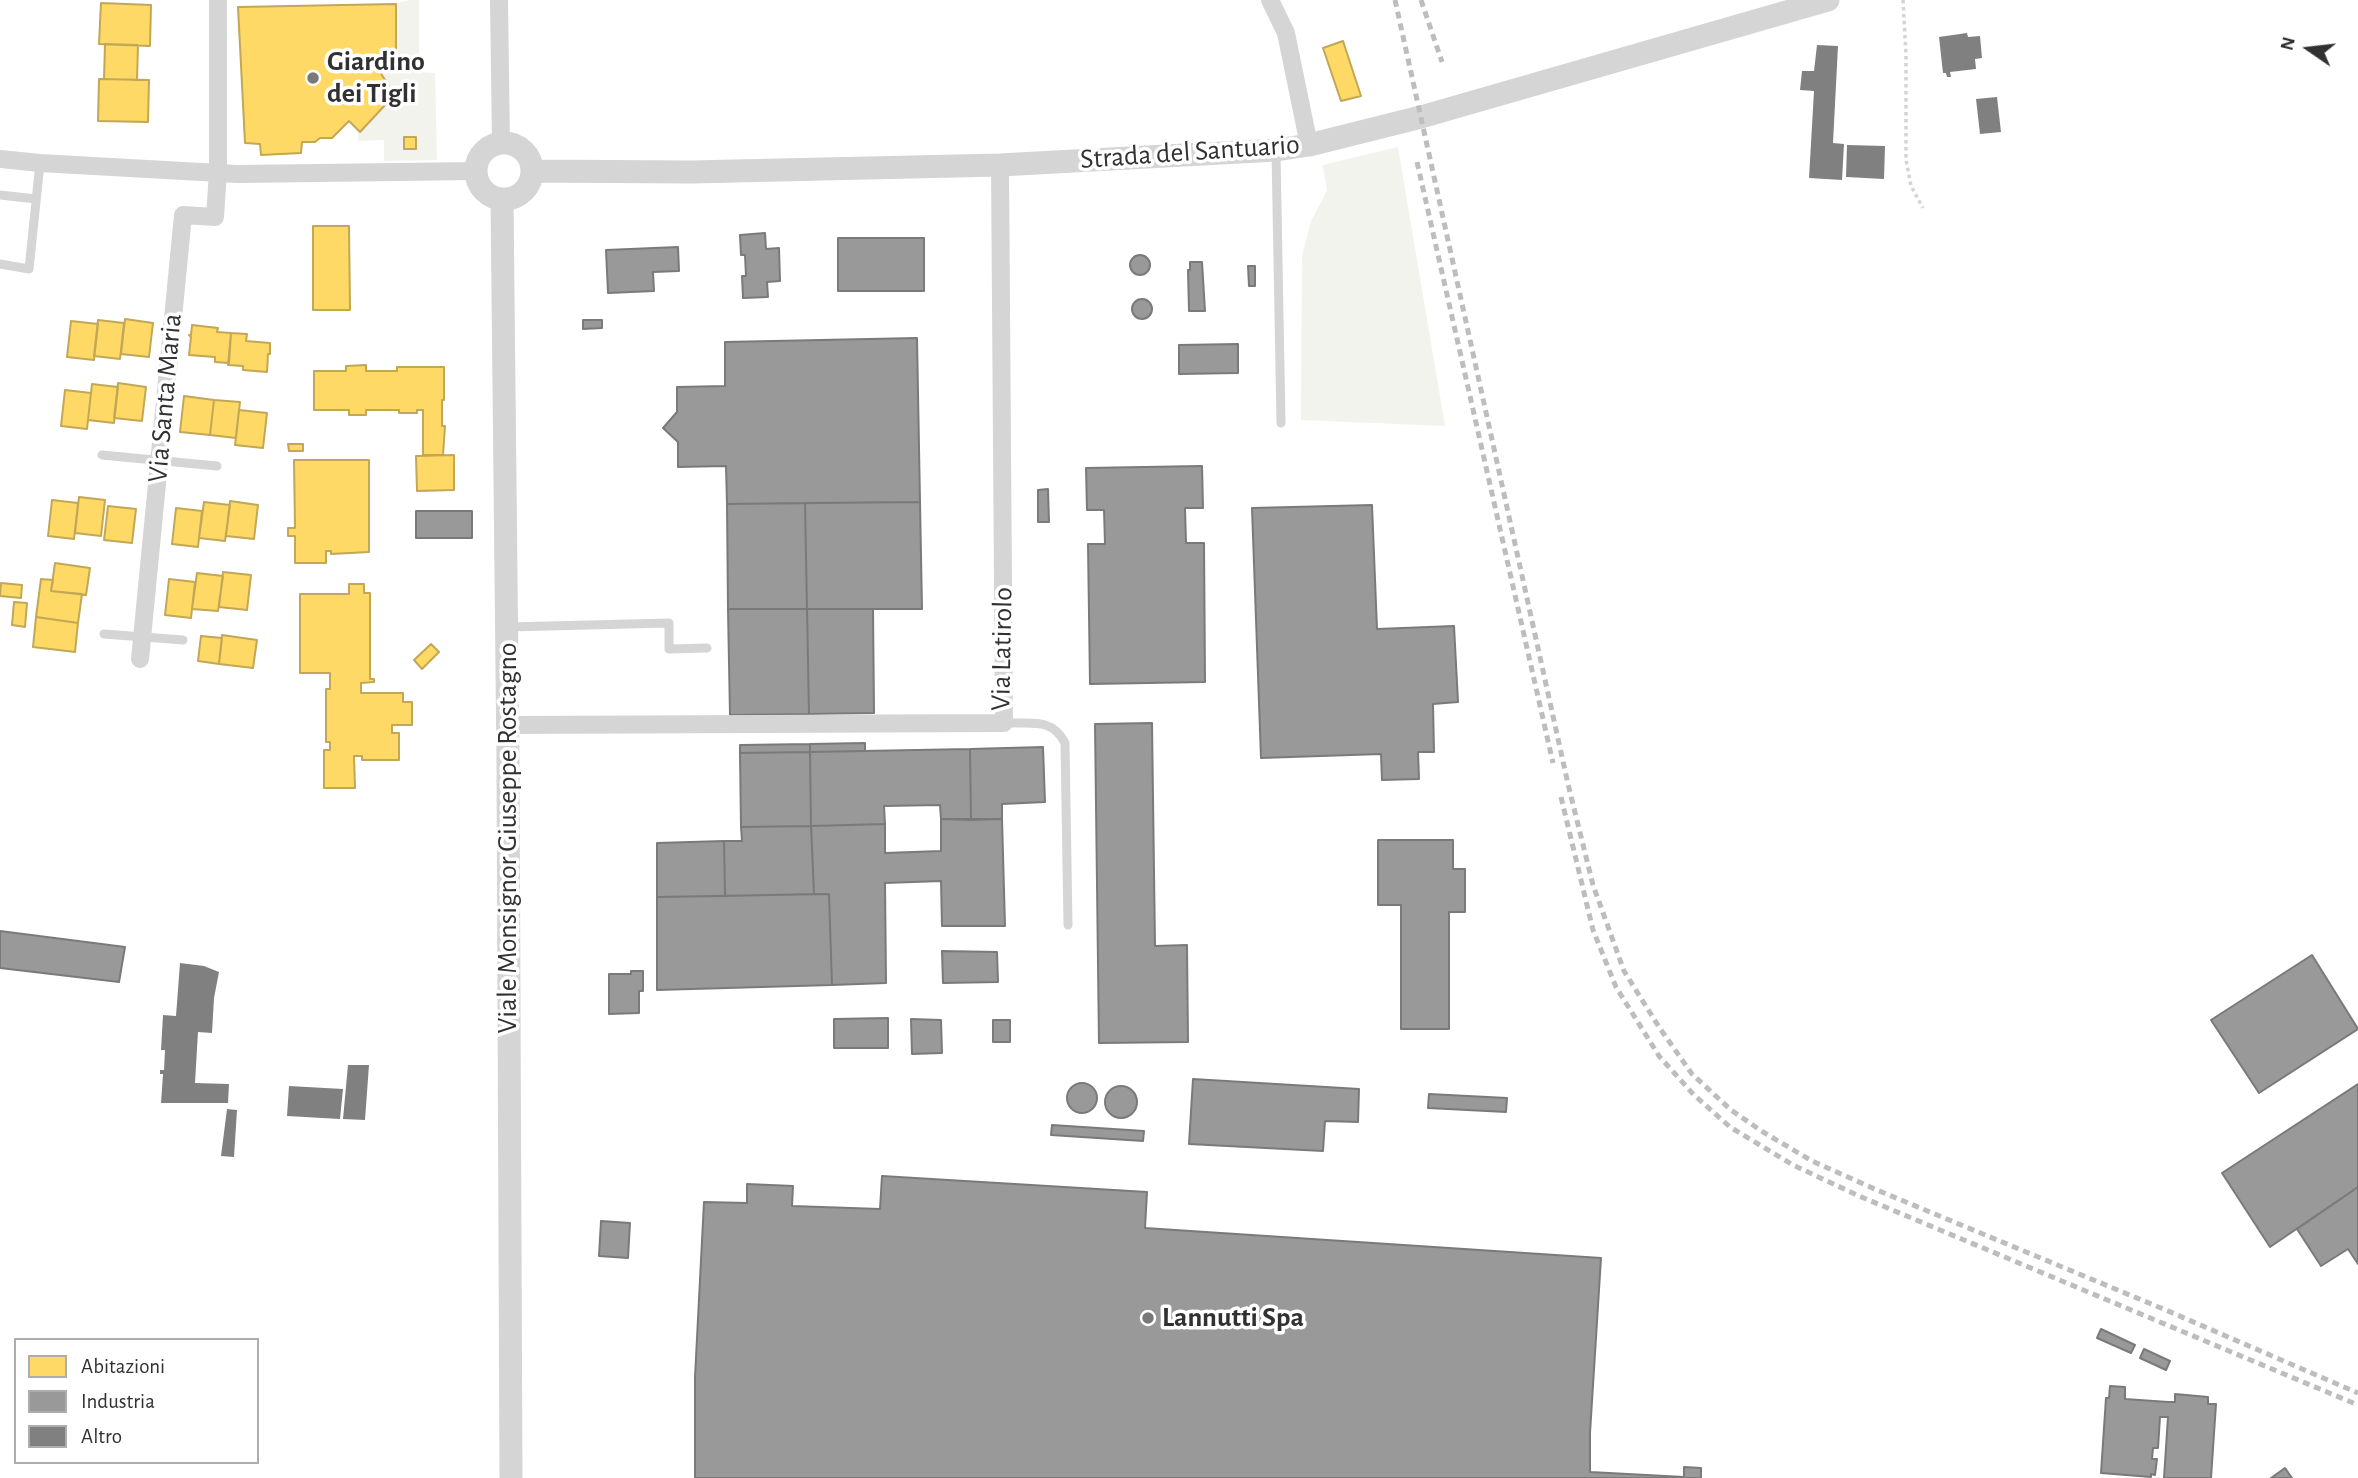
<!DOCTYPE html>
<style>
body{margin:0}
#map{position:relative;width:2358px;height:1478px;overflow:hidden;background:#fff;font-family:"Alegreya Sans",sans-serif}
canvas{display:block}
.legend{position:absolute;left:14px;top:1338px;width:245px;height:126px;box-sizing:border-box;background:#fff;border:2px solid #adadad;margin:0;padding:9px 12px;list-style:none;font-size:21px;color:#313131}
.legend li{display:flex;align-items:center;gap:14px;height:35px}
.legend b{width:35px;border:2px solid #adadad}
.north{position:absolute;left:2274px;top:14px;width:70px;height:70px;-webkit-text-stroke:5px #fff;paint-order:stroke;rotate:284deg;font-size:19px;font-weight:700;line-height:28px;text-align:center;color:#313131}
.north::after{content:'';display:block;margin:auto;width:24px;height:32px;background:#313131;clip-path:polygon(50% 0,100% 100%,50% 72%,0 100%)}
</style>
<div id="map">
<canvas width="2358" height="1478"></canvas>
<ul class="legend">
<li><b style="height:19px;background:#ffd966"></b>Abitazioni</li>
<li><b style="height:19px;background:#999"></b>Industria</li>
<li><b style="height:19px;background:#808080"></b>Altro</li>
</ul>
<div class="north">N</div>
</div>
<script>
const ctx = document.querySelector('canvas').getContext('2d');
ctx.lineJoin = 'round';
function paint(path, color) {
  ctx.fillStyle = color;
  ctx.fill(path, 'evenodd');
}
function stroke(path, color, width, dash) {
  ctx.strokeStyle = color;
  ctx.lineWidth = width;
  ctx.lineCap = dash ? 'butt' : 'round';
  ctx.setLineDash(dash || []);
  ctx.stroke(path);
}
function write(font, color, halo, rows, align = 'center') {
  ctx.font = font + ' "Alegreya Sans",sans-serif';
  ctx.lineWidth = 7;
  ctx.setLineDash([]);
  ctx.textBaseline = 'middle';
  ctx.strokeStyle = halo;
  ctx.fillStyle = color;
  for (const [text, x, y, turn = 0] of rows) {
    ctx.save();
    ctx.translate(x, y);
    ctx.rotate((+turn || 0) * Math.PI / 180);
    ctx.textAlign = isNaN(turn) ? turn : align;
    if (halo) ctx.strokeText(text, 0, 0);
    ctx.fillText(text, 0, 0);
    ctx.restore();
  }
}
const green = new Path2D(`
 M409 0H419V72L435 73 437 160 384 161V140L358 141V134L388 103 389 86 378 69 379 60H396V4Z
 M1398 147 1445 426 1301 420 1302 256 1311 221 1327 191 1323 165Z`);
const homes = new Path2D(`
 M101 3 151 5 150 46 99 44Z
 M396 4V60H379L378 69 389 86 380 93 387 103 360 132 349 121 332 138H320L315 142H302L301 153 261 155 260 144 245 143 238 7Z
 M1343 41 1361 96 1341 101 1323 48Z
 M105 44 138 45 137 80 104 79Z
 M99 79 149 80 148 122 98 121Z
 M404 137H416V149H404Z
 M313 226H349L350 310H313Z
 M125 319 153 323 149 357 121 354Z
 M98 320 124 323 120 359 94 356Z
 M71 321 98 324 94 360 67 357Z
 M192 325 218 328 217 332 231 333 229 363 215 362V357L189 355 191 337 189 335H191Z
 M231 333 247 334 246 341 270 343V354H268L267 372 243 370V366L228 365Z
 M366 365V371H397V367H444V400H442V426H445L443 455H423V410H417V413H399V410H366V415H349V410H314V371H346V366Z
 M118 383 146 387 142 421 114 418Z
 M92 384 118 387 114 423 88 420Z
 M65 390 91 393 87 429 61 426Z
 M184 396 214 400 210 435 180 432Z
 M214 400 240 402 236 438 210 435Z
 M239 410 267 413 263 448 235 445Z
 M288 444H303V451H289Z
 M454 455V490L417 491 416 456Z
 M294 460H369V552L331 554V551H326V563H295V536H288V528H295Z
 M79 497 105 500 101 536 75 533Z
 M52 500 78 503 74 539 48 536Z
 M230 501 258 505 254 539 226 536Z
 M204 502 230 505 225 541 199 538Z
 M108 506 136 509 132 543 104 540Z
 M176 508 202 511 198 547 172 544Z
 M55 563 90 568 86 595 51 591Z
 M223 572 251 575 247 610 219 607Z
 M197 573 223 576 218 611 192 609Z
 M41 579 53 580 51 591 82 594 78 623 36 617Z
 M169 579 195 582 191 618 165 615Z
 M1 583 22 585 21 598 0 596Z
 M349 584H364V593H370V679H374V682L361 683V693H403V702H412V725H392V733H399V760H362V756H354L355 788H324V750H330V742H326V689H330V673H300V594H349Z
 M14 602 27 603 25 627 12 625Z
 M36 617 78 623 75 652 33 647Z
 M222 635 257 640 253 668 219 664Z
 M201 636 222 638 219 664 198 661Z
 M431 644 439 652 422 669 414 660Z`);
const industry = new Path2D(`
 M765 233 766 249 779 248 780 281 767 282 768 297 743 298 742 276H746L745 255H741L740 235Z
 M838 238H924V291H838Z
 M678 247 679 271 653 272 654 291 608 293 606 250Z
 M1130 265a10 10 0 1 1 20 0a10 10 0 1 1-20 0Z
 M1190 262H1202L1205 311H1189L1188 270H1190Z
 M1248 266H1255V286H1249Z
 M1132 309a10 10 0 1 1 20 0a10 10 0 1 1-20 0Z
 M583 320H602V328L583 329Z
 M917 338 920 502 727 504 726 466 678 467V442L663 428 677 412V387L725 386V342Z
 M1238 344V373L1179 374V345Z
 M1202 466 1203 508H1185L1186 543H1204L1205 682 1090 684 1088 544H1105L1104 510H1087L1086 468Z
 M1048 489 1049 522H1038V490Z
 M920 502 922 609H807L805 503Z
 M805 503 807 609H728L727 504Z
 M1372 505 1377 629 1454 626 1458 702 1433 704 1434 752H1418L1419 779 1382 780 1381 754 1261 758 1252 508Z
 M416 511H472V538H416Z
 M728 609H807L809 714 730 715Z
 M807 609H873L874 713 809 714Z
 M1152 723 1155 946 1187 945 1188 1042 1099 1043 1095 724Z
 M865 743V751L810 752V744Z
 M810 744V752L740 753V745Z
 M1043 747 1045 802 1002 804V819L971 820 970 749Z
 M970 749 971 820 941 819 940 805 884 806 885 824 811 826 810 752Z
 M810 752 811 826 741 827 740 753Z
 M941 819H1002L1005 926H942L941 881 885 883 886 983 832 985 829 894H814L811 826 885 824V853L941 851Z
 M811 826 814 894 725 896 724 841H742L741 827Z
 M1378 840H1453V869H1465V912H1449V1029H1401V905H1378Z
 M724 841 725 896 657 897V843Z
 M829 894 832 985 657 990V897Z
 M0 931 125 947 119 982 0 968Z
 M942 951 997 952 998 982 943 983Z
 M2312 955 2358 1029 2259 1093 2211 1020Z
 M631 971H643V991H639V1013L609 1014V974H631Z
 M888 1018V1048H834V1019Z
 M911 1019 941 1020 942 1053 912 1054Z
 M993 1020H1010V1042H993Z
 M1193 1079 1359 1089 1358 1122 1325 1121 1323 1151 1189 1144Z
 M1067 1098a15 15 0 1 1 30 0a15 15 0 1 1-30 0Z
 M2358 1084V1187L2270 1247 2222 1173Z
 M1105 1102a16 16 0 1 1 32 0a16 16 0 1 1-32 0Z
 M1429 1094 1507 1098 1506 1112 1428 1108Z
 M1052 1125 1144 1131 1143 1141 1051 1135Z
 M882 1176 1147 1192 1145 1228 1601 1258 1590 1433V1472L1684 1477V1467L1701 1468V1478H695V1377L704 1202 747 1203V1184L793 1186 792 1206 880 1209Z
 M2358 1187V1264L2348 1249 2321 1266 2297 1229Z
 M601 1221 630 1223 628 1258 599 1256Z
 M2101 1329 2135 1345 2131 1353 2097 1338Z
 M2144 1349 2170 1361 2166 1370 2140 1358Z
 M2110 1386 2125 1387V1399L2168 1402H2175V1394L2208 1397V1404H2216L2211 1478H2164L2168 1417H2160L2158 1448H2153L2152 1459H2157L2155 1475 2151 1474V1477L2101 1473 2106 1398H2109Z
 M2285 1468 2292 1478H2271Z`);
const building = new Path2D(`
 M1967 33 1968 37 1980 36 1982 58 1975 59 1976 69 1950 72 1951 77H1947L1946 73H1943L1939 37Z
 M1817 45 1838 46 1833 143 1844 144 1842 180 1809 178 1814 91 1800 90 1802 71H1814Z
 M1997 97 2001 132 1980 134 1976 99Z
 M1847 145 1885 146 1884 179 1846 177Z
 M180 963 204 966 219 972 214 998 212 1033 198 1032 195 1083 229 1084 228 1103H161L163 1074H160V1070H164L165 1050H161L163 1015 176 1016Z
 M348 1065H369L365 1120 343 1119Z
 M289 1086 343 1089 340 1119 287 1116Z
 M227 1109 237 1110 234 1157 221 1156Z`);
const path = new Path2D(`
 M1903 0 1906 55V160L1911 186 1923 208`);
const service = new Path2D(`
 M1276 152 1281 423
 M0 195 36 199
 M0 264 29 269 40 163
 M102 455 217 466
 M508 627 669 623V649L707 648
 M104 634 183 640
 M1004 723C1030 724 1052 717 1065 743L1068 925`);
const minor = new Path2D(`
 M499 0 501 143
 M1270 0 1286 33 1309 145
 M0 159 40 163 237 174 476 171
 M140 659 183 215 215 217 218 172V0
 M508 725 1004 723 1000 165`);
const tertiary = new Path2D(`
 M476 171a28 28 0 1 1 56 0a28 28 0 1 1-56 0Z
 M532 171 691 172 1000 165 1276 150 1309 145 1421 117 1828 0
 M502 199 508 764 511 1478`);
const rail = new Path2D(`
 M1395 0 1568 784 1593 885 1624 971 1659 1027 1692 1074 1731 1110 1763 1132 1812 1161 1877 1190 2161 1308 2358 1393
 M1421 0 1442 62
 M1417 162 1553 763
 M1561 797 1593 930 1616 987 1659 1056 1694 1095 1730 1127 1793 1165 1859 1196 2358 1405`);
const markers = [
 [313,78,7,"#797979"],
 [1148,1318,7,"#797979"]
];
const poiNames = [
 ["Giardino",327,62],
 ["dei Tigli",327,94],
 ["Lannutti Spa",1162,1318]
];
const streetNames = [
 ["Strada del Santuario",1190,152,-4],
 ["Via Santa Maria",165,398,-85],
 ["Via Latirolo",1002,649,-89],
 ["Viale Monsignor Giuseppe Rostagno",508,838,-90]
];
paint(green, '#f1f3ec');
paint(homes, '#ffd966');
stroke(homes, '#c1a756', 2);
paint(industry, '#999');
stroke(industry, '#7a7a7a', 2);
paint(building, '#808080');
stroke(path, '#d4d4d4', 3.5, [3.5, 3.5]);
stroke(service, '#d5d5d5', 9);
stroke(minor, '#d5d5d5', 18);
stroke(tertiary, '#d5d5d5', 23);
stroke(rail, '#bdbdbd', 5, [7, 5]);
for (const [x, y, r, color] of markers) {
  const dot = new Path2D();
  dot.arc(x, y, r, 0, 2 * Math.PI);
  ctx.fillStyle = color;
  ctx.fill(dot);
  stroke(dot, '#fff', 2.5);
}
write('bold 28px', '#313131', '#fff', poiNames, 'left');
write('28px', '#313131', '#fff', streetNames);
</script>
